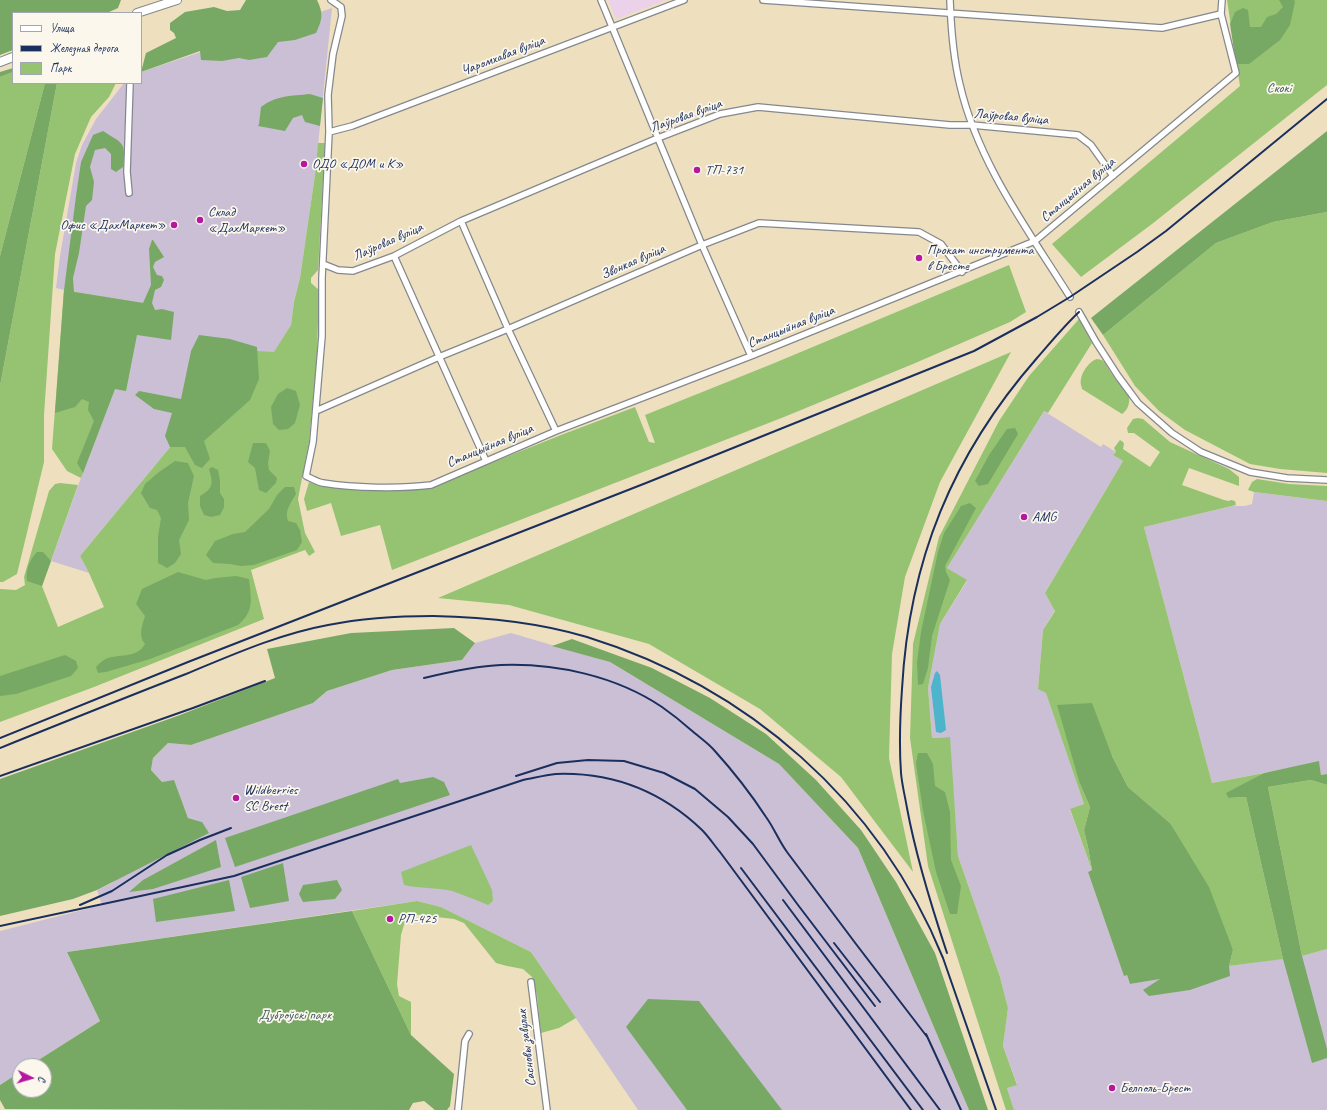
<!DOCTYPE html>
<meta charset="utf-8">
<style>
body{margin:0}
#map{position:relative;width:1327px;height:1110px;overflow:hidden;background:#eee0bf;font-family:Caveat,sans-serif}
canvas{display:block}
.legend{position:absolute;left:12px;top:12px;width:130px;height:72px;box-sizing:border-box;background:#fbf7ec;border:1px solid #a1a7b3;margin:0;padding:5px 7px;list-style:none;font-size:12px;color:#1b2f5e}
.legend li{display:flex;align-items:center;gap:8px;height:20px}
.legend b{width:20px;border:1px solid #a1a7b3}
.north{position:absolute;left:12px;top:1058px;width:40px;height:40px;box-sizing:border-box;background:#fbf7ec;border:1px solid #a1a7b3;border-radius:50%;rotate:95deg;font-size:11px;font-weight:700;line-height:16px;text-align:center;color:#1b2f5e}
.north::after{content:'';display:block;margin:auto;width:14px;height:18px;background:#b5179e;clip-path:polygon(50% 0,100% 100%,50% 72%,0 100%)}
</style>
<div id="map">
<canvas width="1327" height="1110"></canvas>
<ul class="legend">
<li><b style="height:5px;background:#fff"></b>Улица</li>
<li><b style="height:5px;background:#1b2f5e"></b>Железная дорога</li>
<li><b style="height:11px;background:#95c372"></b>Парк</li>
</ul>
<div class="north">С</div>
</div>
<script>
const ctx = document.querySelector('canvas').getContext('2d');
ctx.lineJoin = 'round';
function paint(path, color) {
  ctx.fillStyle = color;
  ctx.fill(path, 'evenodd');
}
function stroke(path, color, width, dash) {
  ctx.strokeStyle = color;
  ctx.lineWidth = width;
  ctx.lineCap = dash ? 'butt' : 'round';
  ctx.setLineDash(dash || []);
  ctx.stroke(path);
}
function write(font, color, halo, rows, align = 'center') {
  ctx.font = font + ' Caveat,sans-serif';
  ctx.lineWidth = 3.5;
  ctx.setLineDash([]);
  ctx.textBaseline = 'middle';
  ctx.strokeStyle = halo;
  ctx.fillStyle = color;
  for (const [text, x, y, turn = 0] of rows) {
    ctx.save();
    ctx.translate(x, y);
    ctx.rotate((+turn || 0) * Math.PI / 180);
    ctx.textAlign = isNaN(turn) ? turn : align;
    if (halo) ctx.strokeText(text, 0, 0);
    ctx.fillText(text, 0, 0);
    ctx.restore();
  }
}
const built = new Path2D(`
 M608 0H666L616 19Z`);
const industrial = new Path2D(`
 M332 8 315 175 300 278 294 302 291 325 275 352 191 422 80 556 89 573 51 561 79 483 115 389 126 391 143 304 64 290 56 288 60 256 76 163 82 145 96 119 124 83H141V72Z
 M1044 411 1101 447 1103 444 1116 452 1113 455 1123 461 1045 593 1055 610 1043 630 1038 688 1046 692 1084 804 1070 810 1092 870 1088 872 1124 975H1127L1130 984 1229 966 1302 956 1327 949V1110H1014L1007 1088 1017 1084 1003 1046 1008 1008 1000 977 958 856 949 737 932 738 928 688 940 624 967 581 947 568Z
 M1254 492 1327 501V774L1321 775 1319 762 1212 783 1144 527 1232 506H1245L1252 504Z
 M511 633 610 662 779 764 858 848 969 1110H638L531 952 441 907 417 901 67 952 100 1021 29 1066H20V1072L0 1085V931L102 905 97 890 110 884 202 822 188 818 174 781 162 782 151 770 153 758 168 743 191 745 313 703 327 691 392 670 462 660 475 643Z`);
const green = new Path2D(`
 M1227 0H1327V85L1152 224 1081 277 1052 244 1240 86Z
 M13 72V83H45L0 256V77Z
 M57 83H116L109 97 91 117 75 154 55 254 44 415V462L17 574 3 582H0V386Z
 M318 143H325L318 270 311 278V283L319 290 317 356 309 442 298 499 305 533 315 552 309 556 305 550 251 570 264 619 94 687 0 722V589L16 590 25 585 24 577 49 491 55 484 60 483 78 485 42 586 58 627 104 607 89 573 80 556 191 422 240 350 274 352 291 325 294 302 300 278 315 175Z
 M1327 212V473L1280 469 1250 464 1185 430 1159 411 1135 386 1103 335 1216 243 1273 222Z
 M1009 265 1026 312 1010 322 913 364 784 417 392 570 380 525 341 536 331 503 307 511 304 499 309 482 324 487 426 489 561 435 635 407 649 442 655 443 645 415 772 364Z
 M64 290 143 303 126 391 115 389 81 478 67 471 52 449Z
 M1079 319 1092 343 1048 413 1044 411 947 568 967 580 940 624 928 688 932 738 950 737 958 856 1000 977 1008 1008 1003 1046 1017 1085 1007 1088 1014 1110H1006L928 866 910 738 913 644 939 537 999 421 1029 376Z
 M1011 352 940 482 905 577 892 654 889 758 913 872 841 777 760 709 649 644 509 605 438 598Z
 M1097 359 1102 360 1105 363 1111 373 1129 396C1130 403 1128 410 1122 414L1082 389C1081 385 1080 382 1081 379 1082 371 1090 361 1097 359Z
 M1138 418 1143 419 1170 442 1229 469 1239 477V486L1189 468 1182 485 1224 500 1229 501 1231 500 1235 501 1236 505 1144 527 1212 783 1264 773 1227 794 1228 798 1246 797 1283 959 1229 966 1233 950 1170 823 1128 787 1112 756 1080 784 1090 807 1084 830 1088 847 1092 870 1070 809 1084 804 1046 693 1038 689 1043 630 1055 611 1045 593 1123 461 1113 455 1116 452 1114 448 1120 440 1123 442 1124 444 1123 449 1150 467 1160 452 1134 433H1128L1127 428 1133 419Z
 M1257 479 1289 484 1327 486V501L1254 492 1248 490 1252 482Z
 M1311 780 1327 785V949L1302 956 1268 787Z
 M471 845 492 890 493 901 488 905C476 900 464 895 452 891 436 887 420 889 404 885L401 872Z
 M417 901 441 907 531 952 576 1018 559 1028 541 1033 537 995 532 977 523 969 507 966 496 963 464 923 454 919 411 914 406 918 401 935 397 984 399 996 411 1002V1035L352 911Z`);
const forest = new Path2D(`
 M0 0H121L118 8 107 13H13V50L0 55Z
 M246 0H317C324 14 322 20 316 33L295 40 278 42 267 57 249 60 239 58 222 61 201 60 200 51 141 72 146 53 176 38 174 33 170 30V23L185 12 214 7 227 11 240 10Z
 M1279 0H1294L1295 2 1290 25 1280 40 1249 64H1236L1230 24 1235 12 1243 8 1248 10 1250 27H1261L1267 17 1276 14 1283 7Z
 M13 68V72L0 77V72Z
 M45 83H57L0 386V256Z
 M310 94 323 98 320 126 305 122 302 115 293 118 285 131 258 126 259 124 261 107C277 95 291 96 310 94Z
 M103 131C123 144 126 141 123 167L116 172 111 169V154L105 148 95 150 90 167 94 182 92 200 86 206 79 253 73 278 74 292 143 303 151 285 149 249 152 240H153L164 257 155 262 153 267 157 275 162 276 164 280 161 287 155 290 152 303 155 310 162 309 174 312 171 340 137 335 126 391 115 389 83 473 77 463 94 421 88 410 89 402 82 399 75 407 55 413 64 290 76 196 81 162 93 135Z
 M1327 131V212L1273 222 1216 243 1103 335 1091 318Z
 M199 335 230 339 257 347 259 379 250 400 204 441 210 459 202 468 195 465 185 447H170L165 436 172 413 154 409 135 395 139 391 181 399 191 351Z
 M287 388 296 391 300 405 295 423 288 429 279 430 273 424 271 407 278 394Z
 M1015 428 1018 434 988 484 979 486 975 481 989 455 1007 429Z
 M253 443H266L270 451 268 463 269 470 277 478 276 483 266 493 259 490 255 468 248 462Z
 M175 461 188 463 194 476 188 503 189 520 179 540 181 554 175 563 167 568 158 563V537L161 518 157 510 150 508 141 493 145 484 159 472Z
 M212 467 218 470 220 481V493L224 499V507L220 515 211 517 204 515 200 506V496C214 488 213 483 209 469Z
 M285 487H294L296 494C291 503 284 511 288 521L296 523 300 530 302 542 297 550 254 565 241 566 230 564 213 563 206 555 215 541 233 534 245 532 269 509 277 495Z
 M970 503 976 508 945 566 946 572 950 580 932 636 928 668 923 684 918 685 917 662 921 632 938 552 944 533 961 506Z
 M37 552H43L51 561 42 586 27 581C25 571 30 559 37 552Z
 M178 572 206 580 215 578 236 576 249 579C251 598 255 611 238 625L150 659 106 672 98 673 96 667C99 664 104 659 108 658 122 654 137 658 145 644 138 636 142 626 145 616L136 604 142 589Z
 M454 628 475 643 462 660 392 670 327 691 313 703 191 745 168 743 153 758 151 770 162 782 174 780 188 818 202 822 209 833 97 890 73 899 0 916V779L180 715 275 678 267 649 351 633Z
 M572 639 652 668 710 698 766 734 816 780 861 830 896 882 935 953 988 1110H969L858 848 779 764 610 662 552 646Z
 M65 655 76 661 78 668 71 676 16 694 0 696V676Z
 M1092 703 1112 756 1128 787 1170 823 1209 887 1233 950 1229 966 1230 976 1190 990 1149 996 1143 990 1160 979 1130 984 1127 975 1124 976 1088 872 1092 870 1088 847 1084 830 1090 807 1080 784 1057 705Z
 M918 753H927L933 764 935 786 945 792 950 812 951 860 961 886 957 914H950L936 872 923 811 916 763Z
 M1319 761 1321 775 1327 774V785L1311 780 1268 787 1302 956 1327 1049V1058L1312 1063 1283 959 1246 797 1228 798 1226 793 1264 773Z
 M433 777 444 782 450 795 235 867 225 838 398 779 400 783Z
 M216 840 221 867 153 889 129 892 143 880Z
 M283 863 289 901 250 908 241 877Z
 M229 880 235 911 156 922 153 899Z
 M337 880 342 890 335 899 303 902 299 894 303 885Z
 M352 911 411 1035 454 1074 450 1106 447 1110H435L424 1101 413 1103 409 1110 5 1109 0 1100V1085L20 1072V1090H44V1066H29L100 1021 67 952Z
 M648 999 699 1001 782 1110H687L626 1027Z`);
const water = new Path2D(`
 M937 671 940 675 946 730 941 733 936 732 931 687 935 673Z`);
const street = new Path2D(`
 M331 0 341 7 342 16 333 54 328 95 329 132 322 278V336L313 442 306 476C311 478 317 482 323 483 354 488 399 489 431 485L556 431 751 356 1035 241 1236 73 1221 14 1222 0
 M601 0 702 245 751 356
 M763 0 1162 28 1221 14
 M950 0C951 28 953 57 960 85 978 163 1028 230 1070 297
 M329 132 352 126 684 0
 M129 193 127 172 130 83
 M461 221 508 329 556 431
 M394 256 486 461
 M323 264 338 270 353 271 394 256 461 221 658 138 720 114 758 107 950 125H972L1078 135 1091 145 1113 176
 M1079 312 1096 342 1118 376 1138 403 1172 433 1201 452 1250 472 1287 478 1327 480
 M316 411 439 357 508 329 702 245 759 223 919 232 941 244 962 272
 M531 982 547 1110
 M458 1110 465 1041 469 1034`);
const secondary = new Path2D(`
 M137 13 177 0
 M0 62 13 57`);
const rail = new Path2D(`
 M424 678C449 672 475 666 501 665 556 663 616 676 662 707 672 714 682 722 691 730 699 737 708 743 714 750 733 771 751 794 766 817 774 828 779 841 787 852 833 914 880 976 928 1038
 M0 738 188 662 646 483 974 351 1037 317 1070 297 1137 252 1166 231 1327 99
 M0 748C62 723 124 698 186 674 232 655 279 634 328 625 363 618 398 616 433 616 485 617 537 622 587 637 748 687 879 801 943 958L996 1110
 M0 776 193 708 265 681
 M516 776 557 763 588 760 624 761 664 773 695 789 728 817 753 844 798 905 875 1006
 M741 868 923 1110
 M783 900 940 1110
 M80 905 112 891 167 855 200 840 231 828
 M0 926 234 876 523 780C534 778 545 775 556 774 613 772 661 791 702 830 709 837 714 845 720 852L911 1110
 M834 943 880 1002
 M947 953C931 905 916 857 907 808 905 796 902 785 901 773 899 745 900 717 902 689 909 561 952 455 1037 358 1051 342 1064 326 1079 312
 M926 1034 961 1110`);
const markers = [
 [304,164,4,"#b5179e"],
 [697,170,4,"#b5179e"],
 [200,220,4,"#b5179e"],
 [174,225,4,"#b5179e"],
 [919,258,4,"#b5179e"],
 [1024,517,4,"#b5179e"],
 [236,798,4,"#b5179e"],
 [390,919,4,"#b5179e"],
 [1112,1088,4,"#b5179e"]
];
const streetNames = [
 ["Чаромхавая вуліца",503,56,-21],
 ["Лаўровая вуліца",686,116,-20],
 ["Лаўровая вуліца",1011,117,5],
 ["Станцыйная вуліца",1078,190,-40],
 ["Лаўровая вуліца",388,242,-24],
 ["Звонкая вуліца",633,262,-24],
 ["Станцыйная вуліца",791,327,-22],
 ["Станцыйная вуліца",490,446,-23],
 ["Сасновы завулак",527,1048,-97]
];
const parkNames = [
 ["Скокі",1279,88],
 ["Дуброўскі парк",295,1015]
];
const poiNames = [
 ["ОДО «ДОМ и К»",312,164],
 ["ТП-731",705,170],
 ["Склад",208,212],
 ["«ДахМаркет»",208,228],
 ["Офис «ДахМаркет»",166,225,"right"],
 ["Прокат инструмента",927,250],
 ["в Бресте",927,266],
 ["AMG",1032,517],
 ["Wildberries",244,790],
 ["SC Brest",244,806],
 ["РП-425",398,919],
 ["Белполь-Брест",1120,1088]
];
paint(built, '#ecd1ea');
paint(industrial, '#cbbfd5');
paint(green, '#95c372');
paint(forest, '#78a964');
paint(water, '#4db4cb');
stroke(street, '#84888e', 8);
stroke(secondary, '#84888e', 10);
stroke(street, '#fff', 5.5);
stroke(secondary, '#fff', 8);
stroke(rail, '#1b2f5e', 2);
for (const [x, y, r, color] of markers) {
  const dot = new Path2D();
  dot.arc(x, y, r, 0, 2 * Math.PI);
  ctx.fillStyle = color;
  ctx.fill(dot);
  stroke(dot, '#fbf7ec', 1.5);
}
write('14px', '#1b2f5e', '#fbf7ec', streetNames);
write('14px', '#405b64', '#fbf7ec', parkNames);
write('14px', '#1b2f5e', '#fbf7ec', poiNames, 'left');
</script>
